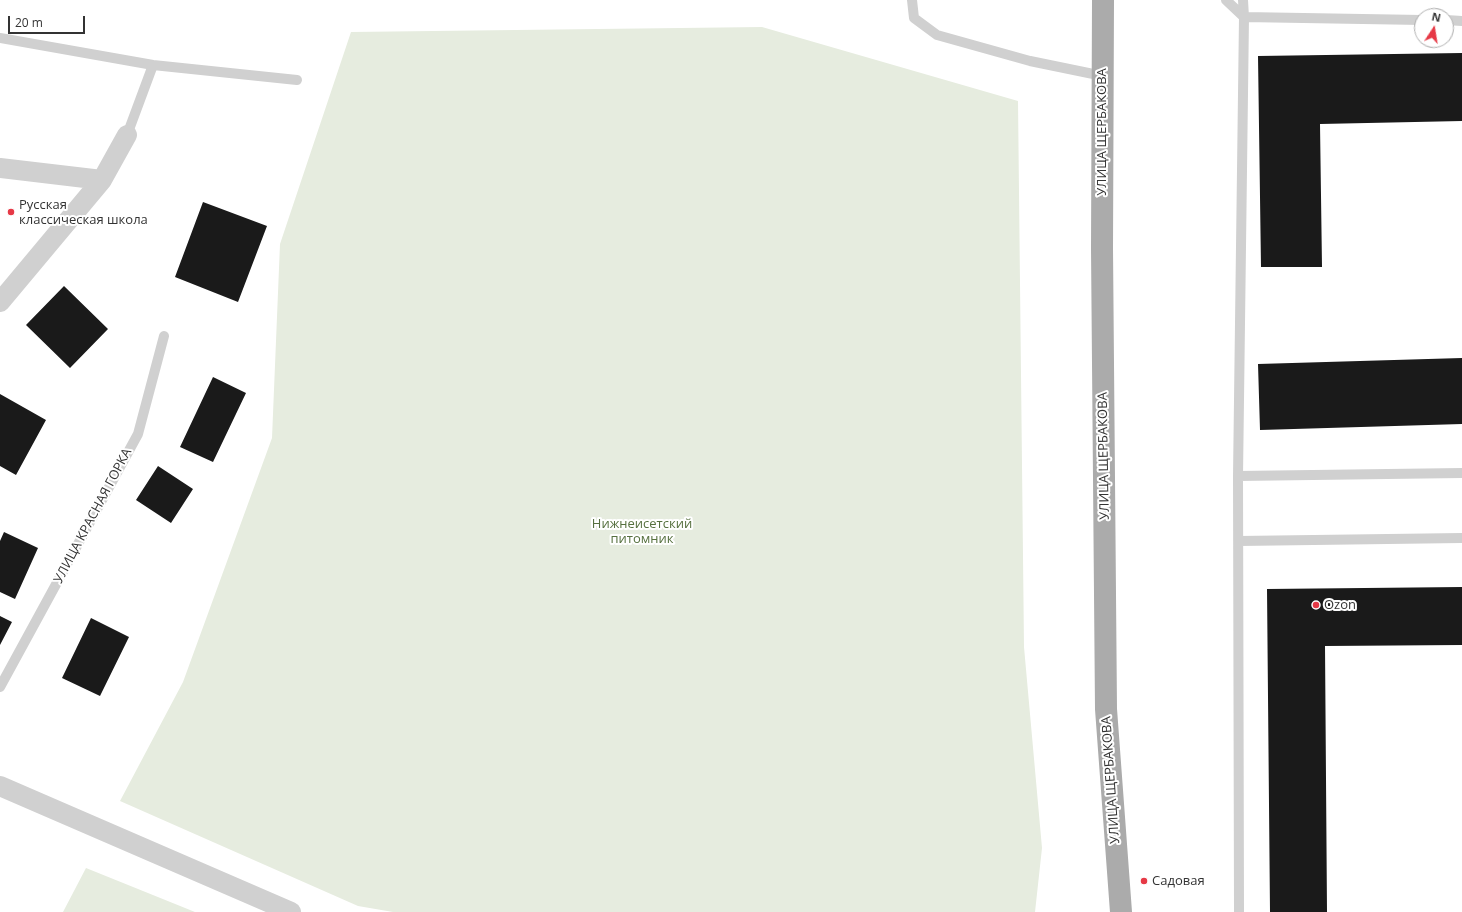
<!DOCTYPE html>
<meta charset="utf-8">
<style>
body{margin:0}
#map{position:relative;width:1462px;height:912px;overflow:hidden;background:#fff;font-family:"Open Sans",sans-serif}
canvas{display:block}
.north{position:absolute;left:1414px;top:8px;width:40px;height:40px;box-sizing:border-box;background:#fff;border:1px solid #adadad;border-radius:50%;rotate:12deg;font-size:11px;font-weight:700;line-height:16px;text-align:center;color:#333}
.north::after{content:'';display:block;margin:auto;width:14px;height:18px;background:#e63946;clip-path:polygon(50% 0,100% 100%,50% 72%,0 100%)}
.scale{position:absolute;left:8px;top:16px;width:77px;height:18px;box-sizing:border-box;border:2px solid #333;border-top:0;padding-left:5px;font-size:12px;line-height:14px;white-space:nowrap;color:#333;-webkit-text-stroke:3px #fff;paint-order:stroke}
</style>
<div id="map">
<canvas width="1462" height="912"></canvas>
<div class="north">N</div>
<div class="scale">20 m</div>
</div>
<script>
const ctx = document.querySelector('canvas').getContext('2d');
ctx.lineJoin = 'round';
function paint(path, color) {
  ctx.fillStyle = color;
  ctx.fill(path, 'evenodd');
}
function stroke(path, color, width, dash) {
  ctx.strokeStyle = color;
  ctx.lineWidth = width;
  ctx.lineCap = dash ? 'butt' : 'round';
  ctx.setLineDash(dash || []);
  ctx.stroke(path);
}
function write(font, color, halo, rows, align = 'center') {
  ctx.font = font + ' "Open Sans",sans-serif';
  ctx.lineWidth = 4;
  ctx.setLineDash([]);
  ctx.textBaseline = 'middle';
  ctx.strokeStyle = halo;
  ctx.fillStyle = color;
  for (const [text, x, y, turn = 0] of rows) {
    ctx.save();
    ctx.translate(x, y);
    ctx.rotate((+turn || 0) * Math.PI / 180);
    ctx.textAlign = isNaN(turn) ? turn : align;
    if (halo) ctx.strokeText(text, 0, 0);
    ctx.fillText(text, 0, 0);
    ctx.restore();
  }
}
const green = new Path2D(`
 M762 27 1018 101 1024 647 1042 848 1035 912H393L358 906 120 801 183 682 272 438 280 244 351 32Z
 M86 868 195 912H63Z`);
const building = new Path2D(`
 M1462 53V121L1320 124 1322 267H1261L1258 56Z
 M203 202 267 226 238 302 175 277Z
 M64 286 108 329 70 368 26 325Z
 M1462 358V424L1260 430 1258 364Z
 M213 377 246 393 213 462 180 447Z
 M0 394 46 420 16 475 0 466Z
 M158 466 193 489 171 523 136 500Z
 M4 532 38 548 15 599 0 592V541Z
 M1462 587V645L1325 646 1327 912H1270L1267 589Z
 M0 616 12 622 0 645Z
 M91 618 129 637 100 696 62 678Z`);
const lane = new Path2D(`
 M912 0 914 18 937 35 1030 61 1103 76
 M1226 0 1244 17 1422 20
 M1446 20 1462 21
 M0 38 153 65 297 80
 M127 135 153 65
 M1238 476 1462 473
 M1239 541 1462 538
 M0 687 138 434 164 336
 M1239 912 1238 476 1244 17 1243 0`);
const street = new Path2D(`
 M0 168 102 180
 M0 302 102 180 127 135
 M0 786 291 912`);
const primary = new Path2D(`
 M1103 0 1102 248 1106 709 1121 912`);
const markers = [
 [11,212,4,"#e63946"],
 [1316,605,4,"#e63946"],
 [1144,881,4,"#e63946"]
];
const streetNames = [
 ["УЛИЦА ЩЕРБАКОВА",1102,132,-90],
 ["УЛИЦА ЩЕРБАКОВА",1104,456,-91],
 ["УЛИЦА КРАСНАЯ ГОРКА",93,516,-62],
 ["УЛИЦА ЩЕРБАКОВА",1111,780,-94]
];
const poiNames = [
 ["Русская",19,205],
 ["классическая школа",19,220],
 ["Ozon",1324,605],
 ["Садовая",1152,881]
];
const parkNames = [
 ["Нижнеисетский",642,524],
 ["питомник",642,539]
];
paint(green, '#e6ecdf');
paint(building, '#1a1a1a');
stroke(lane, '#d0d0d0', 10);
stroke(street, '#d0d0d0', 20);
stroke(primary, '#ababab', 22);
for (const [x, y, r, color] of markers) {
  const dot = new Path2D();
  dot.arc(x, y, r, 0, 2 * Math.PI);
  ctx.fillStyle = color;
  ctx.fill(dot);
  stroke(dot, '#fff', 1.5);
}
write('13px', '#333', '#fff', streetNames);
write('13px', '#333', '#fff', poiNames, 'left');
write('13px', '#56703f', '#fff', parkNames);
</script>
